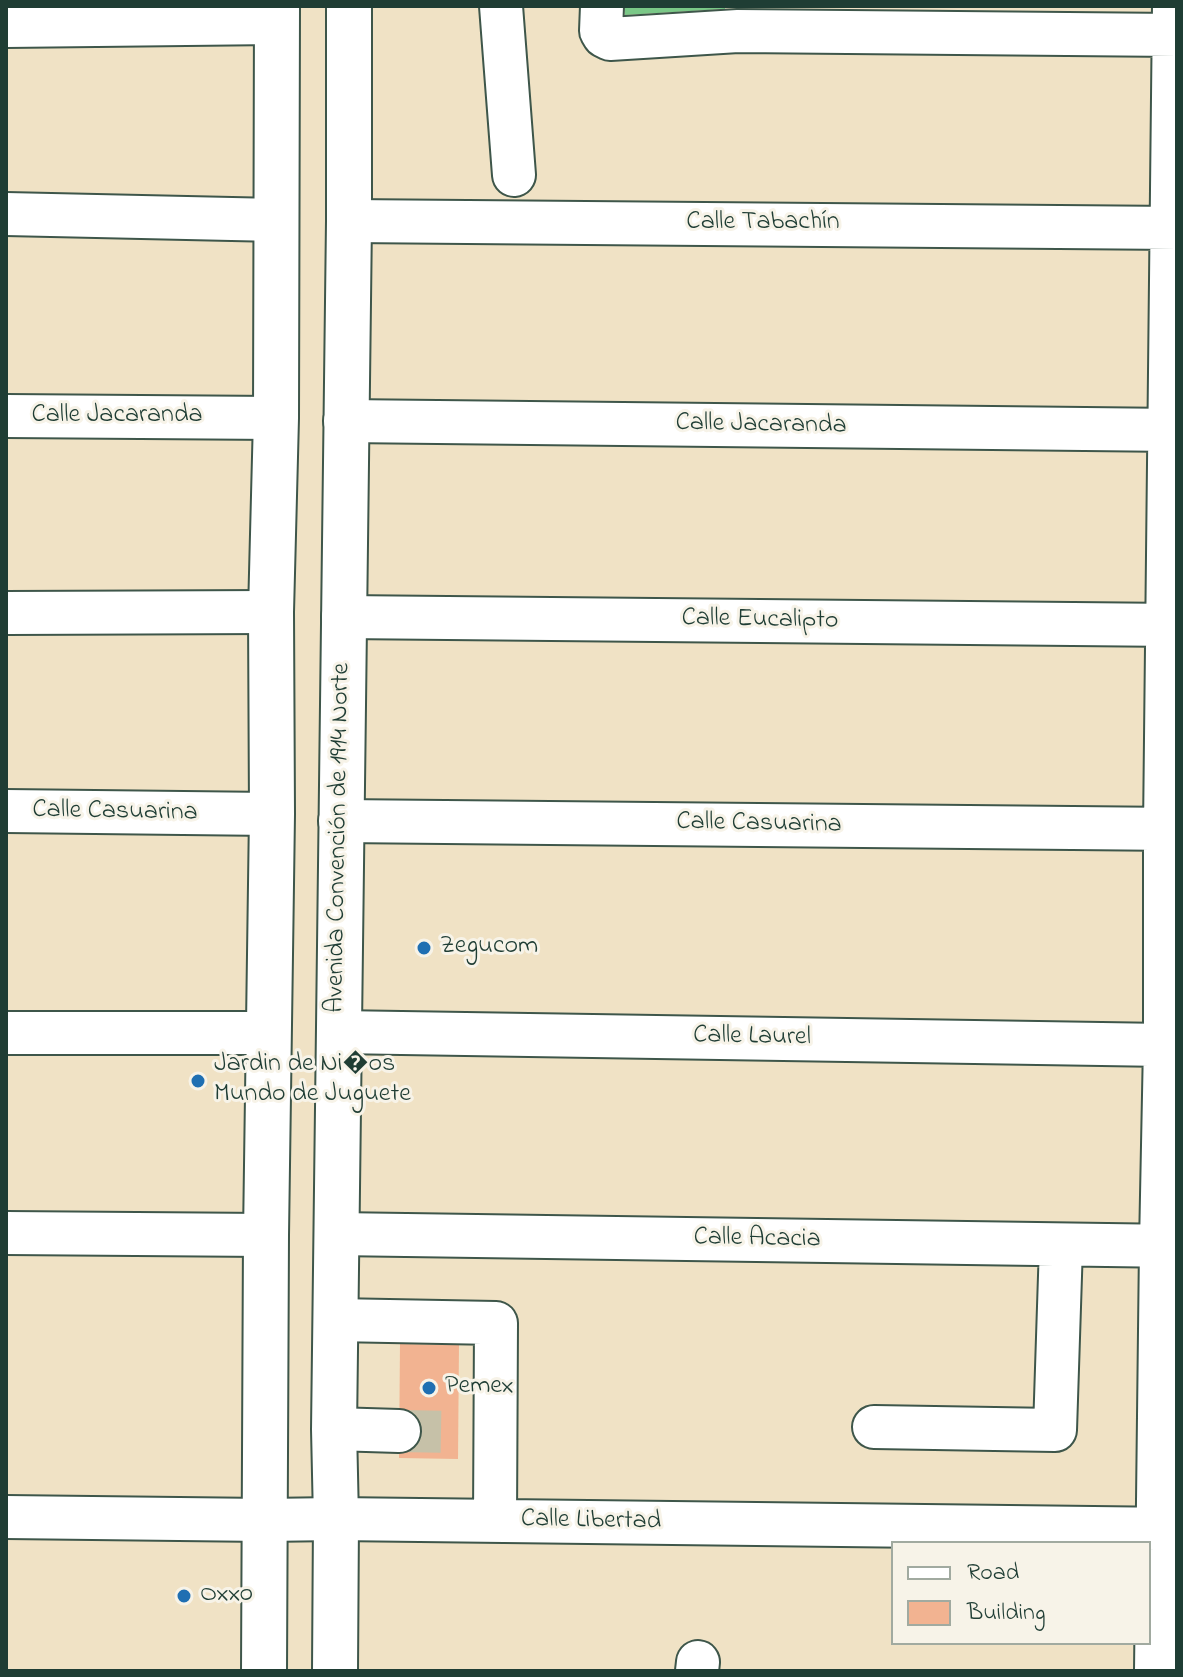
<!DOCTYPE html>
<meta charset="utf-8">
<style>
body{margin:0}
#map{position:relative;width:1183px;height:1677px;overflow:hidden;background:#f0e2c5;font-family:"Indie Flower",sans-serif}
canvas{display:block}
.frame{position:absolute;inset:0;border:8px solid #1f3d34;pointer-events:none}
.legend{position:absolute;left:891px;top:1541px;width:260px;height:104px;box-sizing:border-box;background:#f7f3e8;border:2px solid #a1aaa0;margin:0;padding:10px 14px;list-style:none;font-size:24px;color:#1f3d34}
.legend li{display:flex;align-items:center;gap:16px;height:40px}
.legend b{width:40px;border:2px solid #a1aaa0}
</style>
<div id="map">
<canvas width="1183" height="1677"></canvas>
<div class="frame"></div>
<ul class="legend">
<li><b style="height:10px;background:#fff"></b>Road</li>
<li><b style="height:22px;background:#f2b391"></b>Building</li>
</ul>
</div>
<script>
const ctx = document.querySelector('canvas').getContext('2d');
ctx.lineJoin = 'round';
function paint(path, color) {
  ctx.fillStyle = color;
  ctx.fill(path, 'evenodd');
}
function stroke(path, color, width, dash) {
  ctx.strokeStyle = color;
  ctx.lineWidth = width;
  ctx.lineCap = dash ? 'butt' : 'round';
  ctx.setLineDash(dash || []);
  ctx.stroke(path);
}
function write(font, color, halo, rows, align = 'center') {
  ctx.font = font + ' "Indie Flower",sans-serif';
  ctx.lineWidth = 6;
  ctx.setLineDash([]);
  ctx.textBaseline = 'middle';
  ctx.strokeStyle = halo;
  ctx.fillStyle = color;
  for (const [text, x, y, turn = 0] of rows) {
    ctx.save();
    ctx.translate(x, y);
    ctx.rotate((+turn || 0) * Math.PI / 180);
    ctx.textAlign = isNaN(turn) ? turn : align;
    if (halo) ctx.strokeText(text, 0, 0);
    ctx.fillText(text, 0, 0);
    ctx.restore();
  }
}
const green = new Path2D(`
 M624 6H725V9L625 15Z`);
const building = new Path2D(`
 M400 1344 459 1345 458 1459 399 1458Z`);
const minorTunnel = new Path2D(`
 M399 1431 458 1432`);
const minor = new Path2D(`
 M501 6 514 175
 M602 6 601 31 604 36 610 39 738 31 1177 35
 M6 26 277 23
 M6 214 277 220
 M349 221 1177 228
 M6 416 276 418
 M345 421 1177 430
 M6 613 271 612
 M343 617 1177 625
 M6 811 272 814
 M340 821 1177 829
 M338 1032 1165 1045 1177 1043
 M6 1033H269
 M6 1233 266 1235
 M336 1234 1177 1246
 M335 1320 496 1323 495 1521
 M874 1427 1055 1430 1061 1245
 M334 1429 399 1431
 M6 1517 265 1520 336 1519 1177 1529
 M697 1671 698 1662
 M1156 1671 1161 1246 1165 1045V829L1174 6`);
const major = new Path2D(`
 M264 1671 266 1235 272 814 271 612 276 418 277 6
 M335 1671 336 1519 334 1429 349 221V6`);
const markers = [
 [424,948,8,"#1f6fb2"],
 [198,1081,8,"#1f6fb2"],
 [429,1388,8,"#1f6fb2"],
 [184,1596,8,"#1f6fb2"]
];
const streetNames = [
 ["Calle Tabachín",763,224],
 ["Calle Jacaranda",117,417],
 ["Calle Jacaranda",761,426,1],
 ["Calle Eucalipto",760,621,1],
 ["Calle Casuarina",115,813,1],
 ["Calle Casuarina",759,825,1],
 ["Avenida Convención de 1914 Norte",340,838,-89],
 ["Calle Laurel",752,1038,1],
 ["Calle Acacia",757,1240,1],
 ["Calle Libertad",591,1522,1]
];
const poiNames = [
 ["Zegucom",440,948],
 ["Jardin de Ni�os",214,1066],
 ["Mundo de Juguete",214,1096],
 ["Pemex",445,1388],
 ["Oxxo",200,1596]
];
paint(green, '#7ac887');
paint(building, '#f2b391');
stroke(minorTunnel, '#c6c1a8', 42, [42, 21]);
stroke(minor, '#3e564a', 46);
stroke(major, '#3e564a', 48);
stroke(minor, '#fff', 42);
stroke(major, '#fff', 44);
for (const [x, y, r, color] of markers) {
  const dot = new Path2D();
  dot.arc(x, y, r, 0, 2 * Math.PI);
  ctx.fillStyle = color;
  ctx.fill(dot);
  stroke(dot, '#f7f3e8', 3);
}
write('26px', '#1f3d34', '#f7f3e8', streetNames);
write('26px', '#1f3d34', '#f7f3e8', poiNames, 'left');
</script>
